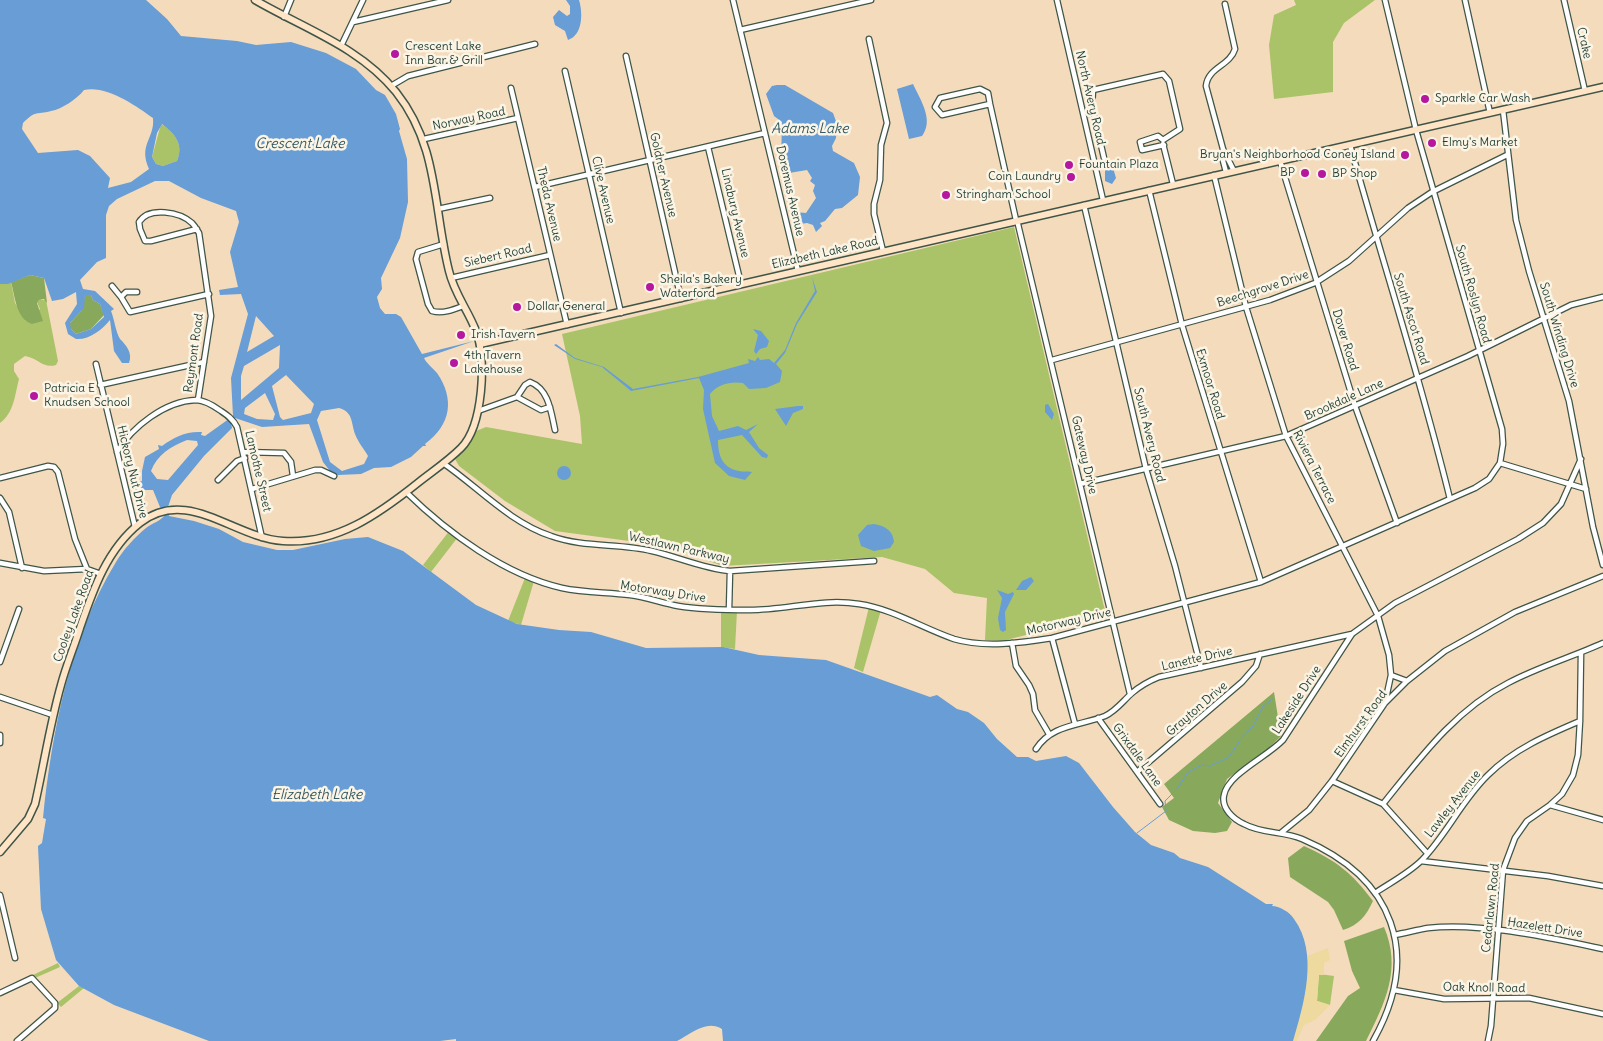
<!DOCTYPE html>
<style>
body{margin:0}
canvas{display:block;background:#f3dbbc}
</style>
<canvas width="1603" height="1041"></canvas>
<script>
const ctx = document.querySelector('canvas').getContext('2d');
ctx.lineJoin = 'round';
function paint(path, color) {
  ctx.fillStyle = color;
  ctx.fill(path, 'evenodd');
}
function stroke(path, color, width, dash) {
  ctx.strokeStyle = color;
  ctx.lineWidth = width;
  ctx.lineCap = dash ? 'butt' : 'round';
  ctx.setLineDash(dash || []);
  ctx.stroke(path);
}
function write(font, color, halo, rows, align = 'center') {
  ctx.font = font + ' Delius,sans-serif';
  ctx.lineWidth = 5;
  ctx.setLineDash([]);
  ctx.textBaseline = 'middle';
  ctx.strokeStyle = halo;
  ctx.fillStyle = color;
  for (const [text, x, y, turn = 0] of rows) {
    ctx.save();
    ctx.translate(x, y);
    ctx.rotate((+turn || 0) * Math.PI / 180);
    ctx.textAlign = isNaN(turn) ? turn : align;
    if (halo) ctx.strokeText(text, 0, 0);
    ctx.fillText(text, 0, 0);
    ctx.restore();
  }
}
const green = new Path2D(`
 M1294 0H1375L1344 23 1333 42V92L1274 99 1269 45 1274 15 1296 5Z
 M161 124C175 132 184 145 177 161L163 166 156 164 152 157Z
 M1014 227 1106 615 1002 641 985 640 987 598 954 593 925 569 882 557 723 566 666 546 555 531 505 501 459 466 455 459 476 431 486 427 582 444 580 416 562 334Z
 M11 282 15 303 26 321 40 309 37 302 39 300H46L58 361 56 365C43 369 38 358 25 356L14 364V371L19 379C15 394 14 413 0 423V284Z
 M450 530 458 537 431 572 423 565Z
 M525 578 534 581 521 625 508 621Z
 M869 607 881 610 863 672 854 668Z
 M721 611H737L735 649 721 647Z
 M58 963 60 967 35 978 33 975Z
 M1319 974 1334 976 1330 1005 1317 1001Z
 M79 986 84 988 61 1007 57 1003Z`);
const forest = new Path2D(`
 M30 275 44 278 47 303 44 299 39 300 37 303 43 321 32 324C16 319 15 296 11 282Z
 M85 295H91L93 300 100 304 104 315 91 329 76 334 70 328V323L82 310Z
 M1274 692 1281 736 1265 752 1227 779 1218 803 1232 822 1227 831 1215 833 1193 831 1169 820 1162 807 1174 798 1164 784Z
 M1304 846C1337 861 1352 873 1373 901 1366 916 1359 925 1343 930L1334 910 1328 902 1290 877 1288 858Z
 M1384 927C1402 969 1385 1003 1366 1041H1316L1348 996 1360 988 1352 971 1344 941Z`);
const sand = new Path2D(`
 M1328 948 1330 960 1324 963V975H1319L1317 1001 1330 1005 1315 1020 1304 1025 1297 1041H1293C1301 1012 1307 986 1307 956Z`);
const water = new Path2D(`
 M0 0H146L167 19 181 36 237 41 256 45 291 42 326 53 356 69 376 90 385 95 396 114 400 129 399 131 407 159 408 202 400 238 381 278 382 289 377 297 380 308 385 314H396L401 317 422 354 474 341 424 358C427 364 433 368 437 373 455 399 451 425 425 444L426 446H423L411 457 391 467 374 468 361 474 338 475 330 471 323 462 309 424 262 427 235 418 231 422 232 428 204 456 172 495 168 507 169 516 194 521 219 529 243 542 277 550H293L345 539 368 537 403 551 476 605 517 624 559 630 591 632 646 648 723 647 759 655 826 660 930 697 937 695 957 709 968 712 984 723 997 739 1017 757H1028L1036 761 1066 756 1079 763 1113 807 1135 832 1151 845 1174 853 1180 858 1208 867 1266 904H1273L1272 906C1279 906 1290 912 1294 919 1319 953 1304 1004 1293 1041H723L722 1029C707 1019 690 1034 677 1041H456V1039L440 1041H209L114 1005 79 986 56 960 41 909 38 846 42 843 46 819 43 818C52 731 70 637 116 562 123 550 135 537 146 528 152 523 161 521 165 515L164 508 160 507 153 490H131L132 485 142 481V471L145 457 159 449 158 445 162 446C174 437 186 431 202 432L201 435 205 436 233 416 231 378 248 314 241 294 220 295 219 290 238 287 230 252 239 222 236 211 201 198 169 181H155L117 199 109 206 106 215V258L97 262 80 280 83 289 95 291 114 309 111 311C114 318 116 333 120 339 126 345 133 353 129 363H122L114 351 110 320C102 330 89 340 76 339L68 334 65 323 77 304 76 292 63 299 52 301 44 278 30 275 8 284H0ZM84 90C107 85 136 106 153 118 155 139 138 144 149 169L131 182 108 188 110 178 90 156 78 150 38 153 22 129 23 123C36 110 35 115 51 111 62 109 77 99 84 90ZM162 124C175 134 184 144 177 161L163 166 156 164 152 157 157 133ZM85 295H91L93 300 100 304 104 317 91 329 76 334 71 329 70 323 84 308ZM256 316 274 336 247 352ZM280 345 279 368 241 400V376L244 366ZM286 375 314 404 311 413 283 420 280 417 272 386ZM265 393 275 414 273 420 257 419 244 414 245 408ZM339 408C353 412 351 422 355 434 358 442 364 449 368 456L364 464 342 471 330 462 317 420 321 411ZM187 440 197 441 198 445 168 480 157 479 151 471C157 455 171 446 187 440Z
 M566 0H579C583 13 583 35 568 40L565 31 555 25 553 17 559 10 567 16 570 14V6Z
 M913 84C921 101 934 120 922 136L909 139 897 89Z
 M777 85H785L833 113 837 124 836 138 832 146 833 151 854 163 860 177 858 195 842 208 835 209 825 221 820 223 822 226 816 232 813 225 807 223 794 225 792 221 796 212 806 213 816 198 813 191 815 185 810 181 812 178 807 170 789 173 783 170 781 161 782 122 774 116 766 94 772 86Z
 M1108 164 1113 168 1116 178 1112 184 1105 181V165Z
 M812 277 817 292 797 324 785 353 776 364 782 371 780 382 766 388 749 389 743 383C731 381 718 384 710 394L712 416 719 431 738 426 746 430 758 424 749 432 759 448 768 455 767 458 762 457 742 435 718 440C718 455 722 468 739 471 743 472 748 471 752 472L745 480 729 476 715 463 703 409 704 390 699 378 631 391 602 367 575 359 554 345 556 344 575 358 604 367 633 389 698 377 749 363 748 359 755 361 758 357 760 360 769 359 774 363 785 350 796 323 815 291Z
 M753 329 761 331 769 341 767 347 760 349 756 354 754 351 758 335Z
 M1048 404 1054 414 1052 420 1045 412V405Z
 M798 406H803V409L793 413 786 426 775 409Z
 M557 473a7 7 0 1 1 14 0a7 7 0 1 1-14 0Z
 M874 524C886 526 893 531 894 542L890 548 874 551 861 546 858 535 867 525Z
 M1031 577 1034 581 1026 590H1016L1022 581Z
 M997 590 1008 594 1013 592 1014 594 1005 612 1006 630 1003 632 1000 630 998 618 1002 598Z`);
const stream = new Path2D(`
 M1137 833 1166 811 1165 801 1177 789 1188 772 1202 765 1210 766 1229 757 1240 740 1253 726 1263 706 1273 699`);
const street = new Path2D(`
 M733 0 798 271
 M1057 0 1103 200
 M1385 0 1416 130 1502 429 1503 444 1500 463
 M1465 0 1490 113
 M1564 0 1585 91
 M1225 4 1235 49C1230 66 1208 67 1206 86L1223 149 1234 171
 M284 17 291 0
 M353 22 448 0
 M740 30 871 0
 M869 39 887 123 881 145 880 180 874 204V214L883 251
 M341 46 363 0
 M626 56 681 299
 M565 71 621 313
 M391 86 408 76 535 44
 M511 88 567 325
 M990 104 942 115 935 107 940 98 980 89 988 93 990 104 1016 220
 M1503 110 1516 220 1529 271 1569 401 1593 527 1603 565
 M424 139 518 118
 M1163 144 1173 184
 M1350 145C1383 263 1421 380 1450 499
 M708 147 741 284
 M1223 149 1222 157 1226 172
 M1104 158 1092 106 1093 90 1163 74 1169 81 1180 129 1163 140 1158 136 1140 142 1142 150 1164 145
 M1280 161 1355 406 1397 523
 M1214 175 1246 307 1286 436 1378 616 1389 655 1391 675 1385 703
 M535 187 765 133
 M1149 190 1182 325 1261 582
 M1084 205 1146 469 1175 566 1201 668
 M438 209 490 198
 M1017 220 1130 694
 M197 229 151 241H145L140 229 139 222C149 206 180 212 192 223 195 226 197 230 199 233L211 316 198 400
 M444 244 418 252 416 259 428 304 432 311C442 314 453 310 463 306
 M451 278 550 255
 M112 286 121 297
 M137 292H126L121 297 130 312 209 294
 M1052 360 1270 300 1315 283 1349 261 1408 208 1432 192 1507 155
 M96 364 135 527
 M100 385 204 362
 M517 397 541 410 550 407
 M478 411 517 397 525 385 530 382C549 389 551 412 555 430
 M117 452C132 427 165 401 196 400 204 400 214 406 221 411 227 415 233 419 237 427L262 538
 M243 452 284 453 291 462 293 476
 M443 463C478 487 509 522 551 536 584 548 619 543 652 551 678 557 704 569 730 571L874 561
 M0 478 48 466 54 467 58 472 75 539 87 569 101 574
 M218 480 237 461 245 458
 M1080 484 1286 436 1468 356 1571 305 1603 297
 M252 489 315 470H321L334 476
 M406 492C448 533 505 575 562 588 585 593 608 592 630 595 646 597 662 603 678 606 702 610 726 610 750 610 787 610 822 598 859 604 893 609 922 628 954 639 984 648 1021 643 1052 638L1261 582 1475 488 1489 479 1500 463 1586 489
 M0 498 9 512 22 568
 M0 563 44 571 87 569
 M729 610 730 571
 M1052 638 1075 724
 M1012 643 1016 666 1029 685 1033 694 1035 710 1049 734
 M0 662 19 609
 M1391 675 1407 681
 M0 697 53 715
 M1098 718 1160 804
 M0 735V743
 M1036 749C1052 724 1080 726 1105 716 1116 711 1123 701 1132 693 1140 686 1149 681 1159 677L1352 634
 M1137 772 1242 682 1256 666 1260 654
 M1332 781 1383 804 1427 853
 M1383 804C1420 758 1455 710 1508 683 1538 667 1572 657 1603 643
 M1550 805 1603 820
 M1282 832 1309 810 1332 781 1385 703 1407 681 1445 651 1515 612 1603 576
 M1421 861 1548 876 1603 886
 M1375 893C1390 883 1409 873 1422 860 1447 834 1462 800 1488 775 1514 749 1547 735 1580 721
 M0 895 15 958
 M1394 935C1405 933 1417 930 1428 928 1481 922 1551 938 1603 949
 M1394 990 1444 999 1529 998 1603 1014
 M0 993 32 978 55 1003V1008L17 1041
 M1373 1041C1422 954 1394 878 1302 839 1283 831 1262 834 1244 824 1233 819 1221 808 1224 795 1228 774 1267 757 1283 740L1352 634 1395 603 1518 539 1543 523 1561 504 1581 459
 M1488 1041 1491 1026 1503 870 1515 838 1527 821 1550 805 1562 794 1573 775 1578 755 1580 721 1581 653`);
const secondary = new Path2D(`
 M480 344 1603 87
 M0 852 28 819 35 804C44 764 50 724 61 685 66 666 74 647 80 628 93 590 107 549 140 523 187 486 234 538 283 541 336 545 379 514 419 482 433 471 448 461 461 448 483 426 487 359 476 331 468 310 454 293 449 271 433 207 439 146 396 92 360 47 303 28 255 0`);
const markers = [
 [395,54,5,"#b5179e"],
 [1425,99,5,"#b5179e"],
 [1432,143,5,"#b5179e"],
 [1405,155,5,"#b5179e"],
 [1069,165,5,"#b5179e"],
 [1305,173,5,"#b5179e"],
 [1322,174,5,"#b5179e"],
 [1071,177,5,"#b5179e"],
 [946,195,5,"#b5179e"],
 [650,287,5,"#b5179e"],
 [517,307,5,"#b5179e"],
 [461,335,5,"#b5179e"],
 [454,363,5,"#b5179e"],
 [34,396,5,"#b5179e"]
];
const streetNames = [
 ["Crake",1584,43,77],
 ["North Avery Road",1090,98,77],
 ["Norway Road",469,119,-12],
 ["Goldner Avenue",663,175,77],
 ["Clive Avenue",603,190,77],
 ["Doremus Avenue",790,191,77],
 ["Theda Avenue",549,204,77],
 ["Linabury Avenue",735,213,77],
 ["Elizabeth Lake Road",825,253,-13],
 ["Siebert Road",498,256,-13],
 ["Beechgrove Drive",1263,289,-18],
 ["South Roslyn Road",1473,294,74],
 ["South Ascot Road",1411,319,73],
 ["South Winding Drive",1559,335,73],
 ["Dover Road",1345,340,73],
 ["Reymont Road",194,353,-82],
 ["Exmoor Road",1210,384,73],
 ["Brookdale Lane",1344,400,-24],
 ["South Avery Road",1149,435,76],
 ["Gateway Drive",1084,455,77],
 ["Riviera Terrace",1314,467,63],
 ["Lamothe Street",258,471,77],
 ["Hickory Nut Drive",132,472,76],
 ["Westlawn Parkway",679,548,13],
 ["Motorway Drive",663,592,9],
 ["Cooley Lake Road",74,616,-70],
 ["Motorway Drive",1069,622,-13],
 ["Lanette Drive",1197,659,-13],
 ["Lakeside Drive",1297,700,-57],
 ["Grayton Drive",1197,709,-41],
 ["Elmhurst Road",1361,724,-54],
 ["Grixdale Lane",1137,755,54],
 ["Lawley Avenue",1453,804,-52],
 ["Cedarlawn Road",1491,908,-84],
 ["Hazelett Drive",1545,928,9],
 ["Oak Knoll Road",1484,988,1]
];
const poiNames = [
 ["Crescent Lake",405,47],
 ["Inn Bar & Grill",405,61],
 ["Sparkle Car Wash",1435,99],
 ["Elmy's Market",1442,143],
 ["Bryan's Neighborhood Coney Island",1395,155,"right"],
 ["Fountain Plaza",1079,165],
 ["BP",1295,173,"right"],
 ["BP Shop",1332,174],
 ["Coin Laundry",1061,177,"right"],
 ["Stringham School",956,195],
 ["Sheila's Bakery",660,280],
 ["Waterford",660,294],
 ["Dollar General",527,307],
 ["Irish Tavern",471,335],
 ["4th Tavern",464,356],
 ["Lakehouse",464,370],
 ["Patricia E",44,389],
 ["Knudsen School",44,403]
];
const waterNames = [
 ["Adams Lake",810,129],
 ["Crescent Lake",300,144],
 ["Elizabeth Lake",317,795]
];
paint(green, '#abc368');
paint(forest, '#88a95c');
paint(sand, '#eeda9e');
paint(water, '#689dd5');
stroke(stream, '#689dd5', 1);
stroke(street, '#3f5548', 7);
stroke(secondary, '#3f5548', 9);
stroke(street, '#fff', 4.5);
stroke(secondary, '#ffe4c6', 6);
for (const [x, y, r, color] of markers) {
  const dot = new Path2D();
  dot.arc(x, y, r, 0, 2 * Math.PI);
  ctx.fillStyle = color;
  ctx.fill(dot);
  stroke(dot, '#fcf5e5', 2);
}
write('12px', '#1f3d34', '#fcf5e5', streetNames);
write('12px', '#1f3d34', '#fcf5e5', poiNames, 'left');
write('italic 14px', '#355a64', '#fcf5e5', waterNames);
</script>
